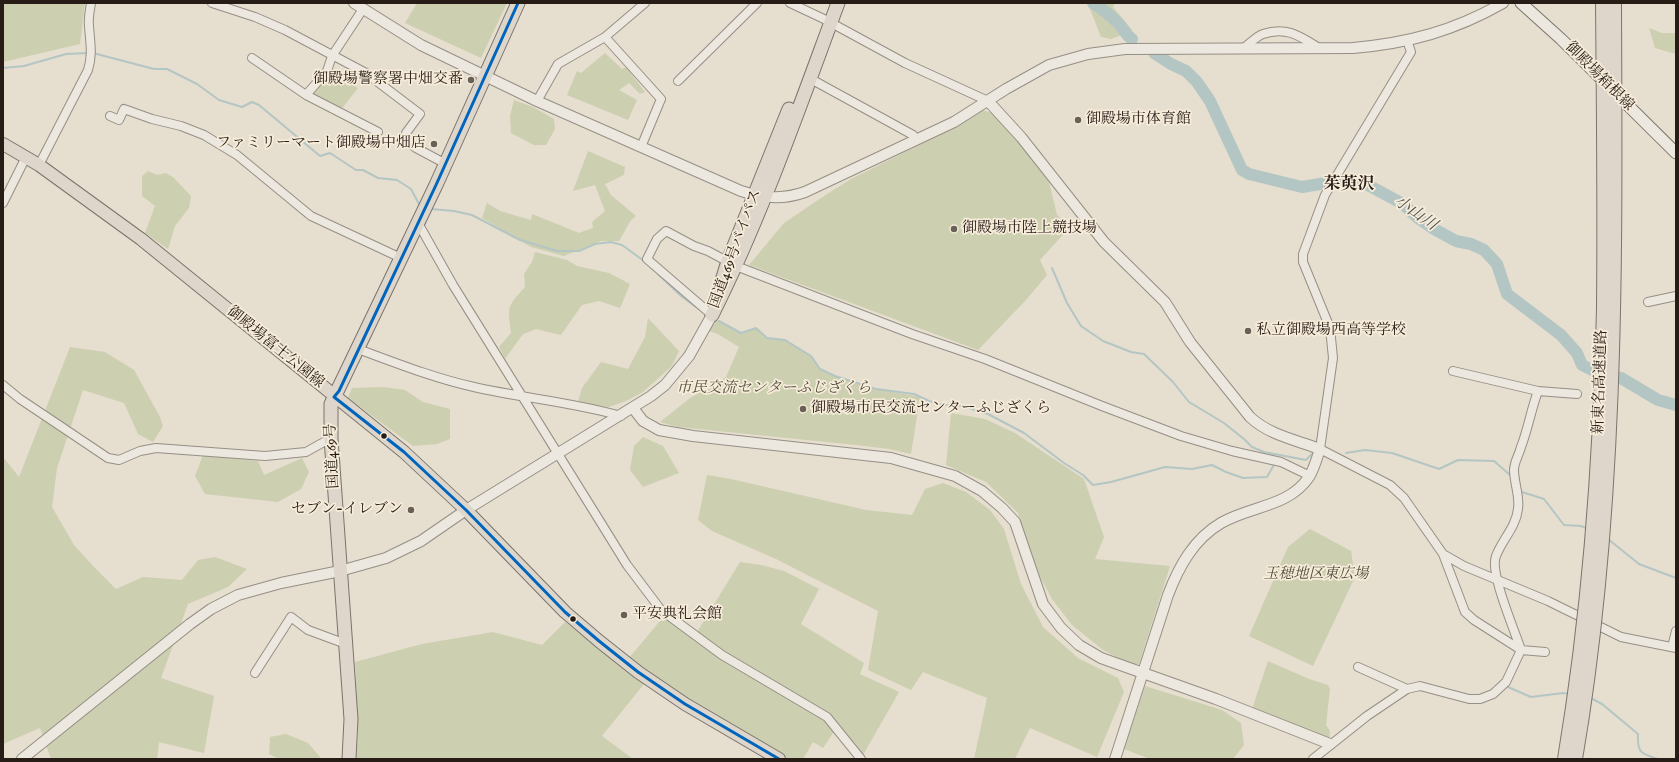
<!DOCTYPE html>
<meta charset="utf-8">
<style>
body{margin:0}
#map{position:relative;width:1679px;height:762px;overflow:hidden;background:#e6dece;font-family:"IM FELL English",serif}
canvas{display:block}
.frame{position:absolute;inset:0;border:4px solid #281c17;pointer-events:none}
</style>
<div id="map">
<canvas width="1679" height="762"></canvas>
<div class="frame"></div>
</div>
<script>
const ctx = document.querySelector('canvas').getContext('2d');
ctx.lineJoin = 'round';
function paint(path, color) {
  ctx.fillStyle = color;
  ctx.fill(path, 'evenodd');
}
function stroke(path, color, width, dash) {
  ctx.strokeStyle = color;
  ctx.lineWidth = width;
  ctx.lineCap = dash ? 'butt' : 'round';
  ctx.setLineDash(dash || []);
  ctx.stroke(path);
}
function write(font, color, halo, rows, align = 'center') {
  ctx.font = font + ' "IM FELL English","Noto Serif JP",serif';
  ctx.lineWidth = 3.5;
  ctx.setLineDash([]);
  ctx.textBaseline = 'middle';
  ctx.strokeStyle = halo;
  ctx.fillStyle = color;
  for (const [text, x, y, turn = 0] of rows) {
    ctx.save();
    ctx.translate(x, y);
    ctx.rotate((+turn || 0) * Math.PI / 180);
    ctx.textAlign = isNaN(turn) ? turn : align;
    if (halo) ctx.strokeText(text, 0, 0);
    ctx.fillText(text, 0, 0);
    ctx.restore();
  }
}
const green = new Path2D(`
 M3 3H85L80 44 3 62Z
 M417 3H507L481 58 405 23Z
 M1086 3H1115L1113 7 1133 31 1111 39 1101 37 1088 4Z
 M1649 28 1662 33H1676V54L1655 48Z
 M605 53 622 69 626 67 645 92 640 94 629 83 619 90 637 100 628 120 567 95 577 71 581 73Z
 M327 71 358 88 339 112 306 95Z
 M514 100 533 107 554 119 555 129 546 145H534L511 133 510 116Z
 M982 110 992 113 1024 149 1049 182 1057 215 1070 227 1040 260 1047 275 1026 300 978 350 749 265 784 223 827 194 851 179 955 127Z
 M588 151 625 167 624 175 605 184 611 195 636 216 631 220 619 241H601L564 256 531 247 482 218 487 203 500 211 531 220 532 214 579 233 593 228 592 222 605 211 595 185 573 191Z
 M148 171 157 175 166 173 174 178 191 196 189 208 175 226 168 249 145 233 155 206 142 196V176Z
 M535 252 567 260 577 266 609 273 630 284 620 308 599 301 582 305 561 335 536 329 523 334 505 359 499 347 511 333C508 306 506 308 525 287L524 274 532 262Z
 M648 318 679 351 672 366 643 392 626 401 609 407 578 402 582 388 601 362 628 369 645 337Z
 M714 319 741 333 756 328 767 338 785 340 811 356 820 369 835 376 867 387 920 397 911 454 889 449 856 445 678 427 660 422 690 398 726 377 739 347 718 334 709 331Z
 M70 347 105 352 134 370 160 417 163 426 153 442 138 434 124 403 83 390 57 468 52 507 74 545 94 567 116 589 143 577 182 580 198 560 215 557 247 569 228 587 188 604 161 678 214 696 204 753 159 742 157 759H51L40 728 3 744V457L19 477Z
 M384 387 405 390 423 402 450 409V439L437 444 413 446 348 398 352 388Z
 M951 413 985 419 1015 433 1084 479 1104 537 1095 559 1170 566 1139 664H1130L1103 650 1072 625 1052 599 1037 571 1018 513 986 482 946 465Z
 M643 437 663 446 679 473 643 487 630 470 634 446Z
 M203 455 258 461 264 475 302 458 309 472 301 489 278 502 205 494 195 476Z
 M707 475 731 479 866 510 912 515 925 489 943 483 966 492 990 510 1004 529 1021 584 1043 627 1078 658 1118 678 1124 692 1097 757 1030 728 1015 759H974L987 698 923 672 911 690 868 670 878 611 776 559 712 531 698 520Z
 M1310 529 1351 551 1355 577 1313 666 1249 636 1288 547Z
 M740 562 761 565 784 571 819 589 801 624 864 663 860 674 899 692 863 755 839 724 823 748 813 742 803 759H789L681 695 629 658 665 615 694 637Z
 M565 622 644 684 602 736 633 759H356L358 735 355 662 422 644 493 632 542 645Z
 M1268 661 1309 679 1328 685 1330 689 1326 725 1330 731 1329 740 1252 709Z
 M1145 686 1222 710 1241 723 1244 745 1233 759H1150L1124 749Z
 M286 734 308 743 320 757V759H279L269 754 270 737Z`);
const stream = new Path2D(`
 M93 53 154 69H167L197 84 219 100 242 107 252 102 259 105 320 156 330 153 356 170H363L378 178 397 180 411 189 419 204
 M3 68 24 66 66 54 88 53
 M431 209 454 211 472 215 520 240 557 251H579L595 244 611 242 622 245 644 261
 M1052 268 1067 303 1081 326 1103 341 1131 352 1144 354 1173 382 1189 402 1224 423 1244 439 1252 447 1264 452 1306 460 1312 454
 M659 275 681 296 700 310
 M719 321 741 333 756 328 767 338 785 340 811 356 820 369 835 376 876 389 914 394 929 401 943 405 963 406 988 414 1024 433 1064 463 1083 475 1093 485 1111 482 1165 467 1192 469 1212 465 1226 472 1243 478 1267 477 1275 463
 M1346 453 1365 450 1392 453 1439 469 1458 460 1494 461 1510 475
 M1522 492 1544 499 1564 525 1581 526 1588 529
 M1608 539 1639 564 1676 578
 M1508 687 1531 697 1563 693 1569 694
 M1589 697 1602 704 1638 734C1637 753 1641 754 1658 759`);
const river = new Path2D(`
 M1093 3C1103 9 1111 16 1119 24 1124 29 1125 35 1132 39
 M1154 53 1171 64 1186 71 1197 82 1210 101 1242 170 1249 174 1302 187 1350 179 1359 180 1366 184 1403 204 1418 218 1434 229 1456 241 1471 244 1484 250 1497 264 1507 294 1561 335 1577 353 1582 365 1594 371 1621 378 1658 400 1676 405`);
const minor = new Path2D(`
 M212 3 255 17 285 30 366 73 420 114 406 133 407 141 416 148 446 164
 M790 3 824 19 905 63 988 101
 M605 37 661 99 641 147
 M1407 40 1411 52 1325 195 1303 254V262L1330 328 1333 358 1320 449 1390 485 1404 498 1443 554 1464 566 1548 601 1621 637 1676 648
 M1245 47C1250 43 1257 36 1263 34 1286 26 1300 36 1319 48
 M252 58 306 95 378 132
 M809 78 913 135 916 139
 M678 81 757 3
 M306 95 327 71 332 56 363 9
 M537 101 558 64 605 37 645 3
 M110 116 119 120 124 109 152 119 181 126 204 135 237 155 311 216 401 258
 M39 165 88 70C93 54 90 42 89 26 88 18 90 10 91 3
 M3 203 26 157
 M418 223 453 285 601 523 627 565 661 610 722 655 827 717 861 759
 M1648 302 1676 296
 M712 315 647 259 657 239 666 231 694 246 708 251 736 266 912 334 985 359 1102 406 1181 436 1232 451 1281 462 1310 476
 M358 349C396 363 434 378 474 387 522 398 572 402 621 416
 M1453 371 1538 391
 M3 385 20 399 108 458 119 460 140 451 156 448 265 456 306 452 331 438
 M1443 554 1465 612 1474 620 1521 650 1545 652
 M1672 647 1676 631
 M1358 667 1407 689
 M255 673 291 617 308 630 346 644
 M1313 759 1367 716 1407 689 1420 686 1469 699H1480L1493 694 1506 682 1521 650C1515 631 1489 572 1496 556 1502 540 1516 527 1518 509 1520 496 1514 483 1514 470 1514 462 1519 455 1521 447 1528 429 1531 410 1538 391L1577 394`);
const tertiary = new Path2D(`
 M354 3 421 45 537 101 741 191C763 198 783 200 805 192L954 122 1006 89 1049 65 1088 54 1125 49 1353 48C1409 43 1454 31 1503 3
 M988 101 1021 137 1104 242 1165 302 1190 342 1250 417C1269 435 1296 440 1320 449 1317 458 1314 469 1309 477 1289 507 1250 506 1221 523 1194 539 1179 566 1168 595L1115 759
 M633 408 643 421 659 430 693 436 891 458 955 476 982 491 1002 508 1015 522 1043 604 1061 628 1079 645 1101 658 1216 699 1330 744
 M22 759 190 624 211 609 238 595 281 583 340 571 386 558 421 541 466 510 651 396 665 385 689 356 712 315`);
const secondary = new Path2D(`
 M1521 3 1561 39 1676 153`);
const primary = new Path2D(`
 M3 144 39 165 141 239 404 452 466 510 565 612 599 641 638 672 685 704 779 759`);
const trunk = new Path2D(`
 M722 281 728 261 789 109
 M712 315C762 215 799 108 838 3
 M349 759 351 719 331 438V404L436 185 518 3`);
const motorwayBridge = new Path2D(`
 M1565 759C1590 610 1601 459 1604 308 1605 206 1604 105 1603 3
 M1575 759C1618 509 1615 256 1614 3`);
const bus1 = new Path2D(`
 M518 3 436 185 339 391 334 397 404 452 466 510 565 612 599 641 638 672 685 704 779 759`);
const markers = [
 [471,80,4,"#6a6057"],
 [1078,120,4,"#6a6057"],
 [434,144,4,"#6a6057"],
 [954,229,4,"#6a6057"],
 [1248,331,4,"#6a6057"],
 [803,409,4,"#6a6057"],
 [384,436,3.5,"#281c17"],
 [411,510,4,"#6a6057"],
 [624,615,4,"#6a6057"],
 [573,619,3.5,"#281c17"]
];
const streetNames = [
 ["御殿場箱根線",1599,77,45],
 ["国道469号バイパス",736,249,-70],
 ["御殿場富士公園線",275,348,39],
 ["新東名高速道路",1601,382,-88],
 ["国道469号",333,456,-93]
];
const poiNames = [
 ["御殿場警察署中畑交番",463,80,"right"],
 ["御殿場市体育館",1086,120],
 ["ファミリーマート御殿場中畑店",426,144,"right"],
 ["御殿場市陸上競技場",962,229],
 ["私立御殿場西高等学校",1256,331],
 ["御殿場市民交流センターふじざくら",811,409],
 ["セブン-イレブン",403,510,"right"],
 ["平安典礼会館",632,615]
];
const parkNames = [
 ["市民交流センターふじざくら",774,389],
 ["玉穂地区東広場",1316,575]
];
const waterNames = [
 ["小山川",1415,214,35]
];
const quarterNames = [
 ["茱萸沢",1349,186]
];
paint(green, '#cccfb0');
stroke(stream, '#b4c6c4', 2);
stroke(river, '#b4c6c4', 12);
stroke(minor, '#958f85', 10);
stroke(tertiary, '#958f85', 12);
stroke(secondary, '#7a746d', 13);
stroke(primary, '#7a746d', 14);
stroke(trunk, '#7a746d', 15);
stroke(minor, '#ece7df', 8);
stroke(tertiary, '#ece7df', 10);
stroke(secondary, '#ece7df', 11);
stroke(primary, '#ded6ca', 12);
stroke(trunk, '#ded6ca', 13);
stroke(motorwayBridge, '#7a746d', 16, []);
stroke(motorwayBridge, '#ded6ca', 14);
stroke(bus1, '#0065bd', 3);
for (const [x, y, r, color] of markers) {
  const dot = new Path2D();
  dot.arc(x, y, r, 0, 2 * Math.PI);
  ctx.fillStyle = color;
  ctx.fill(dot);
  stroke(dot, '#f6ecd9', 1.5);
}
write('15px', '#281c17', '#f6ecd9', streetNames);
write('15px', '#281c17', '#f6ecd9', poiNames, 'left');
write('italic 15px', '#534e3d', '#f6ecd9', parkNames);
write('italic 16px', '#525452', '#f6ecd9', waterNames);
write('bold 17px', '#281c17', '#f6ecd9', quarterNames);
</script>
